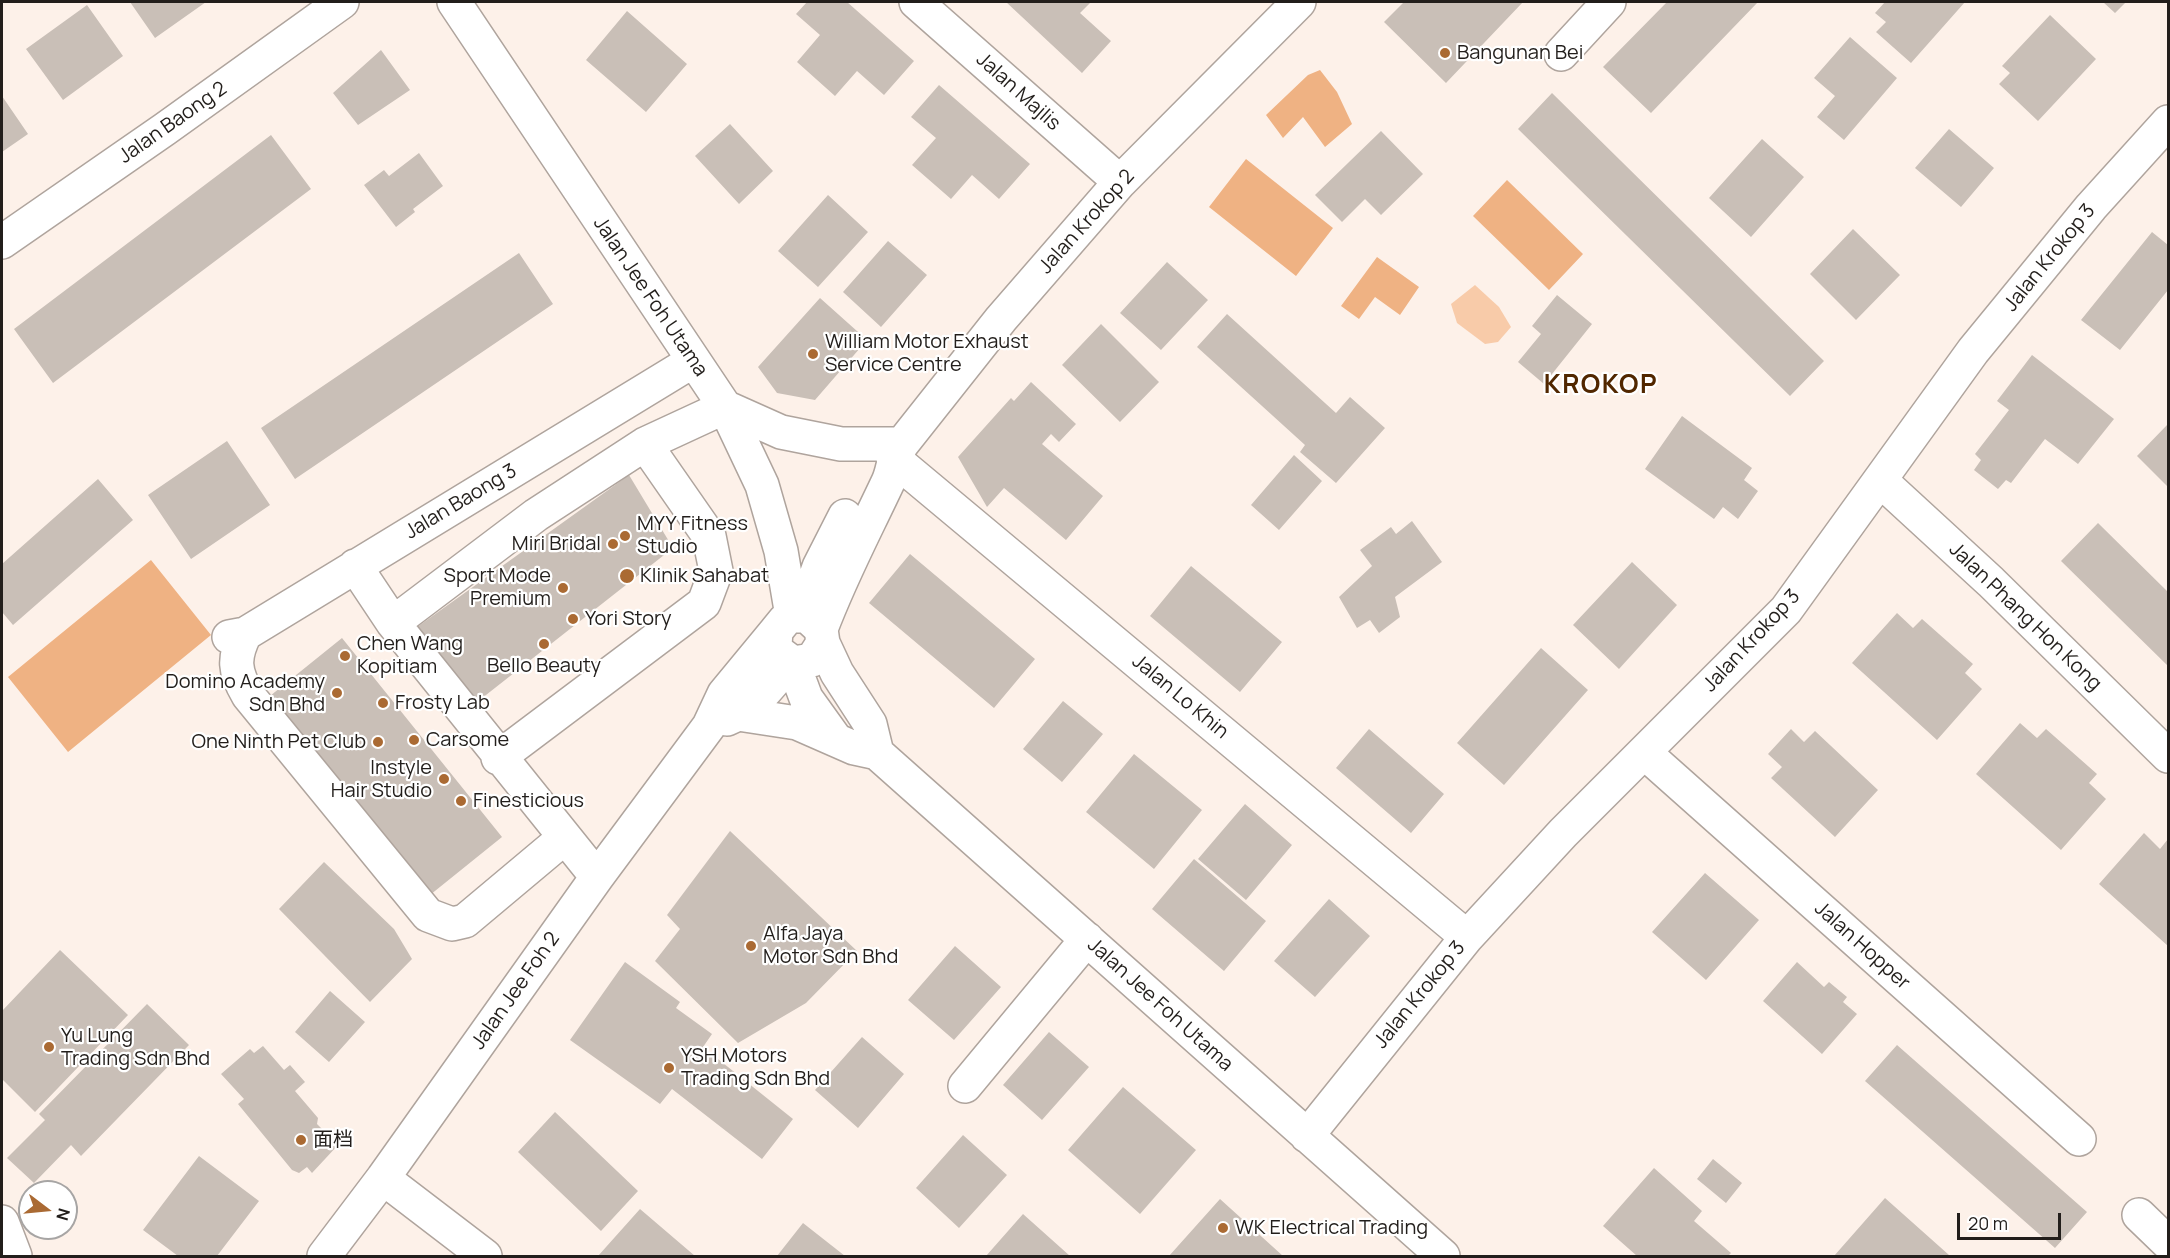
<!DOCTYPE html>
<meta charset="utf-8">
<style>
body{margin:0}
#map{position:relative;width:2170px;height:1258px;overflow:hidden;background:#fdf1e9;font-family:Manrope,sans-serif}
canvas{display:block}
.frame{position:absolute;inset:0;border:3px solid #221e1b;pointer-events:none}
.north{position:absolute;left:18px;top:1180px;width:60px;height:60px;box-sizing:border-box;background:#fff;border:2px solid #a7a5a4;border-radius:50%;rotate:106deg;font-size:16px;font-weight:700;line-height:24px;text-align:center;color:#221e1b}
.north::after{content:'';display:block;margin:auto;width:21px;height:27px;background:#aa6a33;clip-path:polygon(50% 0,100% 100%,50% 72%,0 100%)}
.scale{position:absolute;left:1957px;top:1213px;width:104px;height:27px;box-sizing:border-box;border:3px solid #221e1b;border-top:0;padding-left:8px;font-size:18px;line-height:21px;white-space:nowrap;color:#221e1b;-webkit-text-stroke:4px #fff;paint-order:stroke}
</style>
<div id="map">
<canvas width="2170" height="1258"></canvas>
<div class="frame"></div>
<div class="north">N</div>
<div class="scale">20 m</div>
</div>
<script>
const ctx = document.querySelector('canvas').getContext('2d');
ctx.lineJoin = 'round';
function paint(path, color) {
  ctx.fillStyle = color;
  ctx.fill(path, 'evenodd');
}
function stroke(path, color, width, dash) {
  ctx.strokeStyle = color;
  ctx.lineWidth = width;
  ctx.lineCap = dash ? 'butt' : 'round';
  ctx.setLineDash(dash || []);
  ctx.stroke(path);
}
function write(font, color, halo, rows, align = 'center') {
  ctx.font = font + ' Manrope,"Noto Sans SC",sans-serif';
  ctx.lineWidth = 4.5;
  ctx.setLineDash([]);
  ctx.textBaseline = 'middle';
  ctx.strokeStyle = halo;
  ctx.fillStyle = color;
  for (const [text, x, y, turn = 0] of rows) {
    ctx.save();
    ctx.translate(x, y);
    ctx.rotate((+turn || 0) * Math.PI / 180);
    ctx.textAlign = isNaN(turn) ? turn : align;
    if (halo) ctx.strokeText(text, 0, 0);
    ctx.fillText(text, 0, 0);
    ctx.restore();
  }
}
const green = new Path2D(`
 M1320 70 1337 92 1352 124 1325 147 1303 117 1283 138 1266 115 1308 75Z
 M1246 159 1333 228 1296 276 1209 207Z
 M1507 180 1583 254 1549 290 1473 216Z
 M1377 257 1419 287 1400 315 1375 297 1359 319 1341 306Z
 M151 560 211 635 68 752 8 677Z`);
const water = new Path2D(`
 M1475 285 1499 307 1511 327 1498 342 1485 344 1457 323 1451 304Z`);
const building = new Path2D(`
 M130 2H206L155 38Z
 M807 2H847L914 61 884 95 857 71 835 96 797 62 820 35 796 14Z
 M1006 2H1091L1080 13 1111 41 1082 73Z
 M1404 2H1523L1446 83 1384 22Z
 M1667 2H1758L1651 113 1603 67Z
 M1885 2H1965L1911 63 1876 32 1886 22 1875 13Z
 M2103 2H2126L2115 13Z
 M87 5 123 56 63 100 26 49Z
 M627 11 687 64 646 112 586 60Z
 M2050 15 2096 59 2038 121 1999 84 2010 73 2002 66Z
 M1850 37 1897 78 1844 140 1817 117 1835 96 1814 78Z
 M381 50 410 90 358 125 333 93Z
 M939 85 1030 164 999 199 972 175 951 199 912 165 936 138 911 117Z
 M1552 93 1824 361 1790 396 1518 129Z
 M2 96 28 134 2 152Z
 M730 124 773 171 739 204 695 156Z
 M1949 129 1994 168 1961 207 1915 168Z
 M1381 131 1423 174 1381 215 1365 199 1342 222 1315 195Z
 M271 135 311 189 53 383 14 329Z
 M1762 139 1804 177 1751 237 1709 198Z
 M419 153 443 186 413 209 415 212 396 227 364 185 384 170 389 176Z
 M828 195 868 232 818 287 778 251Z
 M1853 229 1900 275 1856 320 1810 274Z
 M2152 232 2168 245V290L2120 350 2081 320Z
 M888 241 927 275 881 327 843 292Z
 M519 253 553 304 295 479 261 428Z
 M1167 262 1208 300 1161 350 1120 313Z
 M1557 295 1592 324 1544 384 1518 362 1541 334 1532 326Z
 M820 298 867 340 815 400 777 393 758 367Z
 M1227 314 1336 413 1350 397 1385 428 1336 483 1300 452 1305 445 1197 347Z
 M1101 324 1159 382 1120 422 1062 365Z
 M2032 355 2114 419 2078 464 2045 439 2011 483 2006 480 1998 489 1974 470 1981 460 1975 454 2009 410 1997 401Z
 M1031 382 1076 424 1059 442 1051 434 1042 444 1103 496 1066 540 1004 488 987 507 958 457 1011 398 1014 401Z
 M1682 416 1752 468 1744 480 1758 491 1738 519 1723 507 1714 519 1645 469Z
 M2168 424V487L2137 456Z
 M227 441 270 505 191 559 148 495Z
 M1294 455 1322 481 1279 530 1251 505Z
 M629 475 673 548 472 706 413 630Z
 M98 479 133 520 13 625 2 612V564Z
 M1412 521 1442 562 1395 597 1400 617 1379 633 1370 620 1357 628 1339 597 1372 566 1360 550 1391 527 1396 534Z
 M2098 523 2168 592V666L2061 561Z
 M910 554 1035 659 994 708 869 603Z
 M1632 562 1677 605 1619 669 1573 625Z
 M1191 566 1282 642 1240 692 1150 616Z
 M1897 613 1913 628 1922 619 1973 664 1965 673 1982 689 1937 740 1852 663Z
 M342 638 502 837 430 895 270 696Z
 M1541 648 1588 690 1504 785 1457 743Z
 M1063 701 1103 734 1062 782 1023 749Z
 M2020 723 2037 738 2046 729 2097 774 2089 783 2106 799 2061 850 1976 774Z
 M1369 729 1444 794 1411 833 1336 768Z
 M1791 729 1804 742 1815 731 1878 790 1835 837 1771 778 1782 767 1768 754Z
 M1134 754 1202 810 1154 869 1086 812Z
 M1245 804 1292 845 1246 900 1198 859Z
 M730 831 857 951 806 1003 738 1043 655 961 680 929 667 915Z
 M2144 833 2160 849 2168 839V946L2099 884Z
 M1194 859 1266 921 1224 971 1152 909Z
 M324 862 394 929 412 959 370 1002 279 909Z
 M1705 873 1759 920 1706 980 1652 932Z
 M1329 899 1370 936 1315 997 1274 961Z
 M955 946 1001 987 954 1040 908 1000Z
 M60 950 128 1015 35 1112 2 1079V1011Z
 M625 962 680 1002 676 1008 712 1034 703 1047 793 1119 762 1159 672 1089 660 1104 570 1040Z
 M1797 962 1824 987 1829 982 1847 997 1843 1002 1857 1014 1822 1054 1763 1001Z
 M330 991 365 1022 329 1062 295 1032Z
 M147 1004 189 1045 81 1156 71 1145 34 1183 7 1158 45 1120 39 1114Z
 M1049 1032 1089 1067 1042 1120 1003 1085Z
 M862 1037 904 1074 858 1128 815 1090Z
 M1897 1045 2087 1212 2055 1248 1865 1081Z
 M263 1046 284 1070 290 1065 305 1082 295 1091 318 1118 317 1124 338 1145 312 1173 307 1167 299 1173 292 1170 238 1104 244 1099 221 1074 250 1049 254 1053Z
 M1123 1087 1196 1150 1140 1214 1068 1150Z
 M555 1112 638 1191 601 1231 518 1152Z
 M963 1135 1007 1175 959 1228 916 1188Z
 M199 1156 259 1201 217 1256H178L143 1230Z
 M1713 1159 1742 1183 1726 1203 1697 1179Z
 M1654 1168 1702 1211 1694 1221 1731 1253 1728 1256H1637L1603 1226Z
 M1885 1198 1949 1255 1947 1256H1834Z
 M1220 1199 1283 1256H1169Z
 M640 1209 695 1256H598Z
 M1023 1214 1070 1256H986Z
 M803 1223 845 1256H777Z`);
const minor = new Path2D(`
 M454 2 725 407 762 485 781 551 792 616
 M916 2 1120 182
 M1561 54 1609 2
 M2 242 165 129 342 2
 M893 458 1467 937
 M1880 480 1991 582 2168 756
 M355 566 393 623 597 877
 M802 614 819 567 845 516
 M393 623 536 515 645 444 725 407 781 432 841 444H902
 M821 629C840 578 865 531 888 482 894 469 892 459 902 444L1001 319 1120 182 1299 2
 M245 634C233 658 234 671 248 695L428 915 452 924 465 921 564 838
 M229 637 245 634 693 361
 M823 643 812 660 793 663 778 652 775 645 776 631 785 620 792 616H807L821 629 823 643 837 673 870 724 877 753
 M793 663 806 698 834 737
 M738 714 797 723 854 748 877 753
 M727 719C754 708 772 684 789 662
 M877 753 1443 1256
 M1645 753 2079 1139
 M498 758 704 603 716 571 709 536 645 444
 M965 1086 1087 939
 M1307 1136 1467 937 1563 833 1786 610 1973 351 2091 207 2168 122
 M383 1178 485 1256
 M2139 1215 2168 1243
 M2 1222 15 1256
 M324 1256 383 1178 597 877 709 726 724 694 776 631`);
const markers = [
 [1445,53,6,"#aa6a33"],
 [813,354,6,"#aa6a33"],
 [625,536,6,"#aa6a33"],
 [613,544,6,"#aa6a33"],
 [627,576,8,"#aa6a33"],
 [563,588,6,"#aa6a33"],
 [573,619,6,"#aa6a33"],
 [544,644,6,"#aa6a33"],
 [345,656,6,"#aa6a33"],
 [337,693,6,"#aa6a33"],
 [383,703,6,"#aa6a33"],
 [414,740,6,"#aa6a33"],
 [378,742,6,"#aa6a33"],
 [444,779,6,"#aa6a33"],
 [461,801,6,"#aa6a33"],
 [751,946,6,"#aa6a33"],
 [49,1047,6,"#aa6a33"],
 [669,1068,6,"#aa6a33"],
 [301,1140,6,"#aa6a33"],
 [1223,1228,6,"#aa6a33"]
];
const poiNames = [
 ["Bangunan Bei",1457,53],
 ["William Motor Exhaust",825,342],
 ["Service Centre",825,365],
 ["MYY Fitness",637,524],
 ["Studio",637,547],
 ["Miri Bridal",601,544,"right"],
 ["Sport Mode",551,576,"right"],
 ["Premium",551,599,"right"],
 ["Klinik Sahabat",640,576],
 ["Yori Story",585,619],
 ["Chen Wang",357,644],
 ["Kopitiam",357,667],
 ["Bello Beauty",544,666,"center"],
 ["Domino Academy",325,682,"right"],
 ["Sdn Bhd",325,705,"right"],
 ["Frosty Lab",395,703],
 ["Carsome",426,740],
 ["One Ninth Pet Club",366,742,"right"],
 ["Instyle",432,768,"right"],
 ["Hair Studio",432,791,"right"],
 ["Finesticious",473,801],
 ["Alfa Jaya",763,934],
 ["Motor Sdn Bhd",763,957],
 ["Yu Lung",61,1036],
 ["Trading Sdn Bhd",61,1059],
 ["YSH Motors",681,1056],
 ["Trading Sdn Bhd",681,1079],
 ["面档",313,1140],
 ["WK Electrical Trading",1235,1228]
];
const streetNames = [
 ["Jalan Majlis",1018,92,42],
 ["Jalan Baong 2",173,123,-35],
 ["Jalan Krokop 2",1087,222,-48],
 ["Jalan Krokop 3",2050,258,-51],
 ["Jalan Jee Foh Utama",650,297,56],
 ["Jalan Baong 3",461,502,-31],
 ["Jalan Phang Hon Kong",2025,617,44],
 ["Jalan Krokop 3",1752,641,-47],
 ["Jalan Lo Khin",1180,697,40],
 ["Jalan Hopper",1862,946,42],
 ["Jalan Jee Foh 2",516,991,-55],
 ["Jalan Krokop 3",1420,995,-51],
 ["Jalan Jee Foh Utama",1160,1005,42]
];
const districtNames = [
 ["KROKOP",1601,386]
];
paint(green, '#efb283');
paint(water, '#f8cba9');
paint(building, '#c9bfb7');
stroke(minor, '#afa49d', 36);
stroke(minor, '#fff', 33);
for (const [x, y, r, color] of markers) {
  const dot = new Path2D();
  dot.arc(x, y, r, 0, 2 * Math.PI);
  ctx.fillStyle = color;
  ctx.fill(dot);
  stroke(dot, '#fff', 2);
}
write('20px', '#221e1b', '#fff', poiNames, 'left');
write('20px', '#221e1b', '#fff', streetNames);
ctx.letterSpacing = '1.5px';
write('bold 26px', '#512700', '#fff', districtNames);
ctx.letterSpacing = '0px';
</script>
